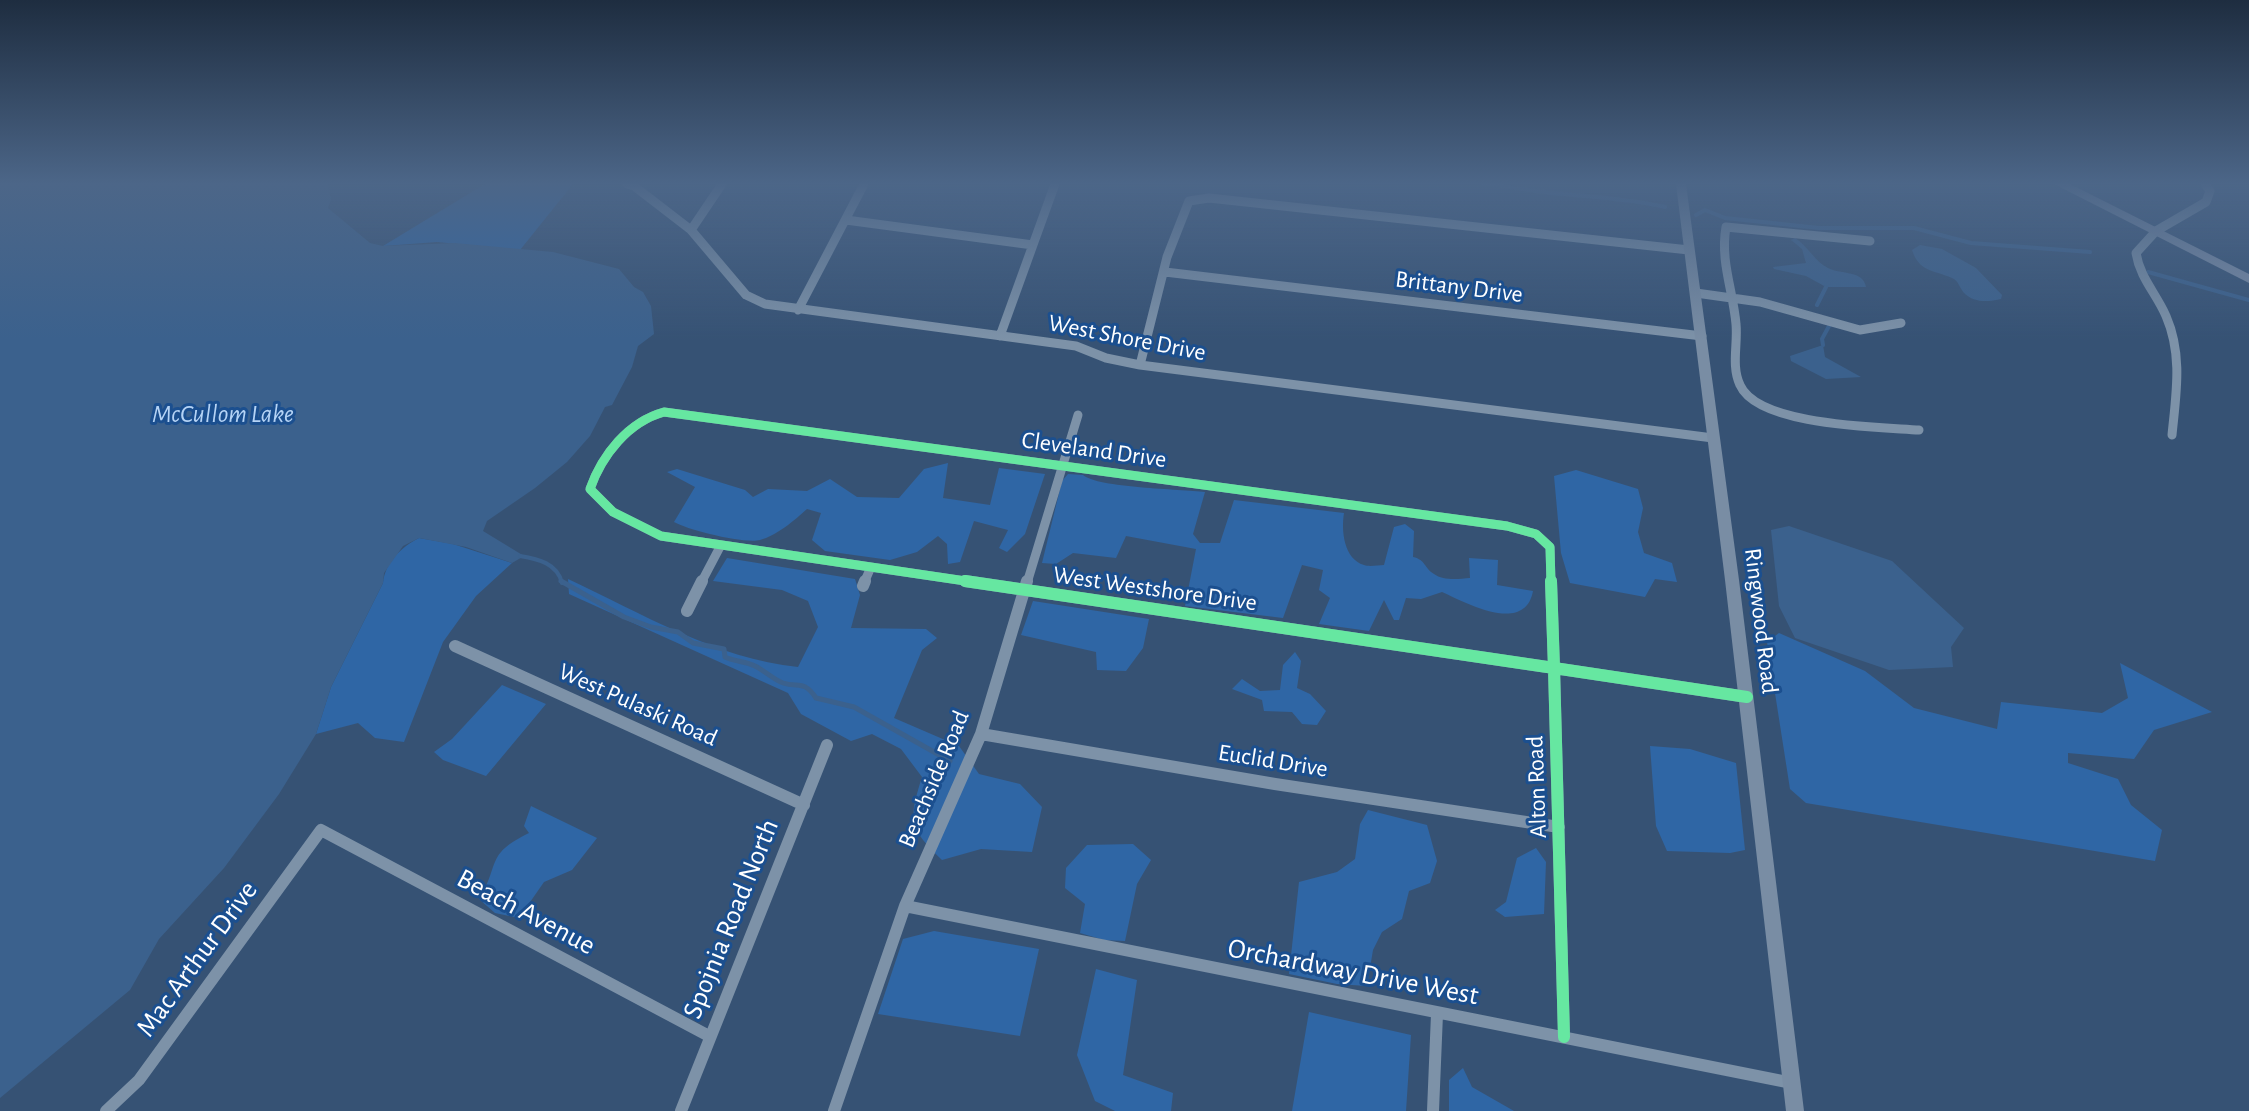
<!DOCTYPE html>
<style>
body{margin:0}
canvas{display:block;background:#365274}
</style>
<canvas width="2249" height="1111"></canvas>
<script>
const ctx = document.querySelector('canvas').getContext('2d');
ctx.lineJoin = 'round';
function fill(path, color) { ctx.fillStyle = color; ctx.fill(path, 'evenodd'); }
function stroke(path, color, width, dash) { ctx.strokeStyle = color; ctx.lineWidth = width; ctx.lineCap = dash ? 'butt' : 'round'; ctx.setLineDash(dash || []); ctx.stroke(path); }
function write(font, color, halo, rows, align = 'center') {
  ctx.font = font + ' "Alegreya Sans",sans-serif'; ctx.lineWidth = 6; ctx.setLineDash([]); ctx.textBaseline = 'middle'; ctx.strokeStyle = halo; ctx.fillStyle = color; for (const [text, x, y, turn = 0] of rows) {
    ctx.save(); ctx.translate(x, y); ctx.rotate((+turn || 0) * Math.PI / 180); ctx.textAlign = isNaN(turn) ? turn : align; if (halo) ctx.strokeText(text, 0, 0); ctx.fillText(text, 0, 0); ctx.restore();
  }
}
const green = new Path2D(`
 M485 184H573L520 250 437 242 383 246Z
 M948 463 943 498 990 505 999 468 1045 474 1025 534 1007 552 999 548 1008 530 974 521 960 562 948 564 947 544 938 536 917 552 890 560 825 551 812 540 821 513 807 509C795 520 776 536 760 540 744 544 688 530 674 522L695 487 667 472 677 469 745 490 753 497 768 489 807 491 830 479 857 497 899 498 924 469Z
 M1576 470 1638 489 1643 508 1638 532 1644 553 1672 563 1677 582 1655 579 1645 597 1570 583 1561 553 1554 476Z
 M1068 474 1083 475C1098 488 1180 489 1205 492L1193 534 1200 543H1220L1234 500 1344 513C1341 531 1344 559 1364 565 1369 567 1379 565 1384 565L1394 527 1405 524 1414 531 1413 557C1426 560 1424 568 1434 574 1443 581 1459 579 1470 578L1469 558 1498 560 1497 585 1533 591C1525 635 1466 603 1442 592L1421 599 1406 598 1399 620H1394L1384 600 1369 631 1319 624 1330 598 1319 590 1323 570 1302 565 1283 618 1185 606 1196 549 1126 536 1116 558 1073 553 1056 564 1042 563 1062 481Z
 M419 538 453 544 512 563 476 596 443 642 404 742 375 738 358 723 316 734 331 687 383 583C385 563 401 547 419 538Z
 M727 558 855 579 860 595 851 628 926 629 937 638 922 650 894 718 959 746 979 774 1020 784 1042 807 1032 852 981 849 942 860C909 828 908 821 922 777L901 749 872 734 851 741 801 714 788 693 569 594 568 579C641 613 717 659 798 667L818 627 808 601 782 590 713 581Z
 M1033 601 1149 619 1143 648 1126 671 1097 670 1096 652 1021 635Z
 M1779 633 1865 671 1914 708 1997 729 2001 702 2102 713 2128 698 2120 663 2212 712 2154 730 2134 759 2068 753V763L2118 779 2131 805 2162 830 2155 861 1806 803 1790 789 1767 642Z
 M1295 652 1301 661 1297 688 1310 694 1326 711 1317 725 1302 724 1292 712 1264 711 1262 700 1232 689 1242 679 1260 691 1280 690 1283 665Z
 M502 685 546 704 486 776 443 760 434 752 452 739Z
 M1650 746 1690 749 1736 763 1745 850 1730 853 1667 851 1656 826Z
 M531 806 597 838 572 870 544 882 519 918 495 913 479 899C501 864 484 855 529 833L524 826Z
 M1368 810 1427 825 1437 861 1430 883 1409 891 1402 919 1382 932 1373 950 1367 986 1337 984 1289 974 1299 882 1337 872 1355 859 1360 824Z
 M1133 844 1151 860 1137 884 1125 941 1104 940 1080 933 1085 904 1065 888 1066 868 1087 845Z
 M1536 848 1546 862 1544 914 1505 917 1495 910 1506 902 1517 858Z
 M934 931 1039 949 1020 1036 878 1014 903 939Z
 M1096 969 1137 980 1123 1075 1173 1093 1171 1111H1115L1095 1101 1077 1055Z
 M1309 1012 1411 1035 1406 1111H1292Z
 M1463 1068 1472 1087 1514 1111H1449V1080Z`);
const water = new Path2D(`
 M0 184H328L331 200 328 208 370 243 383 246 455 243 553 252 619 269 634 287 643 292 651 306 654 334 638 346 632 367 612 405 605 407 590 436 567 462 535 488 487 521 483 531 524 556 512 563 466 547 419 538 403 546 384 573 383 583 331 687 316 734 279 794 224 868 159 939 130 990 0 1098Z
 M1795 238C1808 246 1815 262 1828 268 1842 275 1863 270 1866 287H1826L1806 276 1774 269 1773 267 1806 263 1802 249 1791 240Z
 M1920 245 1942 249 1976 268 2002 295 2001 299C1988 302 1974 303 1964 293 1959 287 1959 281 1952 278 1934 270 1919 272 1912 250Z
 M1823 345 1825 357 1861 377 1826 379 1791 361 1790 356Z
 M1789 526 1892 561 1964 628 1951 647 1953 667 1889 670 1795 638 1779 606 1771 530Z`);
const streamFar1 = new Path2D(`
 M1483 184H1492
 M1494 184C1550 197 1609 194 1665 207
 M1696 215 1705 210 1725 218 1819 228H1914L1971 243 2090 252
 M2148 272 2249 300
 M1817 305 1826 287
 M1823 345 1822 339 1829 326
 M520 556C538 559 557 563 562 583`);
const stream = new Path2D(`
 M561 581 624 617 651 627 678 632 693 643 724 649 725 657C736 662 745 661 755 666 765 671 774 680 783 683 799 688 804 680 816 698L854 707 950 761`);
const streetFar1 = new Path2D(`
 M627 184 634 186 691 230 746 295 765 304 1076 346 1106 358 1140 365 1713 438
 M846 220 1033 245
 M691 230 722 184
 M1870 241 1726 227C1720 261 1733 290 1736 324 1738 344 1731 366 1740 385 1758 426 1879 427 1919 430
 M1165 272 1702 336
 M1696 293 1760 302 1860 330 1901 323
 M798 310 864 184
 M1000 336 1055 184
 M1140 365 1167 257 1189 201 1209 198 1689 250
 M2172 435C2176 394 2183 355 2166 316 2156 293 2140 278 2136 253L2156 231 2206 202 2210 191 2205 184
 M701 583 721 545
 M864 583 871 567
 M979 583 661 536 613 512 590 489C602 455 628 422 664 412L1507 526 1536 534 1550 547 1551 583
 M1027 583 1078 415`);
const street = new Path2D(`
 M965 581 1554 668
 M1551 581 1554 668
 M863 586 865 581
 M687 611 702 581
 M455 646 804 805
 M1554 668 1747 697
 M1554 668 1564 1037
 M981 734 1275 784 1559 827
 M905 906 1792 1083
 M106 1111 139 1080 321 830 709 1036
 M681 1111 827 745
 M834 1111 905 906 981 734 1027 581
 M1433 1111 1437 1014`);
const secondary = new Path2D(`
 M1676 184H1686L1739 580 1804 1111H1786L1725 580Z`);
const primary = new Path2D(`
 M2054 184H2070L2249 274V283Z`);
const cyclewayFar1 = new Path2D(`
 M979 583 661 536 613 512 590 489C602 455 628 422 664 412L1507 526 1536 534 1550 547 1551 583`);
const cycleway = new Path2D(`
 M965 581 1554 668
 M1551 581 1554 668
 M1554 668 1747 697
 M1554 668 1564 1037`);
const streetNames = [
 ["Brittany Drive",1459,287,7],
 ["West Shore Drive",1127,338,11],
 ["Cleveland Drive",1094,450,8],
 ["West Westshore Drive",1155,589,8],
 ["Ringwood Road",1761,621,83],
 ["West Pulaski Road",638,705,24],
 ["Euclid Drive",1273,761,9],
 ["Beachside Road",934,779,-67],
 ["Alton Road",1537,787,-92]
];
const waterNames = [
 ["McCullom Lake",223,414]
];
const nearStreetnames = [
 ["Beach Avenue",526,912,28],
 ["Spojnia Road North",731,919,-68],
 ["Mac Arthur Drive",197,959,-54],
 ["Orchardway Drive West",1353,972,11]
];
fill(green, '#2f66a5');
fill(water, '#3b618d');
stroke(streamFar1, '#3b618d', 4);
stroke(stream, '#3b618d', 5);
stroke(streetFar1, '#7d92a8', 9);
stroke(street, '#7d92a8', 12);
fill(secondary, '#798da4');
fill(primary, '#7d8ea7');
stroke(cyclewayFar1, '#66e7a1', 9);
stroke(cycleway, '#66e7a1', 12);
const sky = ctx.createLinearGradient(0, 0, 0, 340);
sky.addColorStop(0, '#1e2d40');
sky.addColorStop(0.54, '#4c6688');
sky.addColorStop(1, '#4c668800');
ctx.fillStyle = sky;
ctx.fillRect(0, 0, 2249, 340);
write('24px', '#fff', '#1b4f8f', streetNames);
write('italic 26px', '#b5d3f5', '#1b4f8f', waterNames);
write('28px', '#fff', '#1b4f8f', nearStreetnames);
</script>
